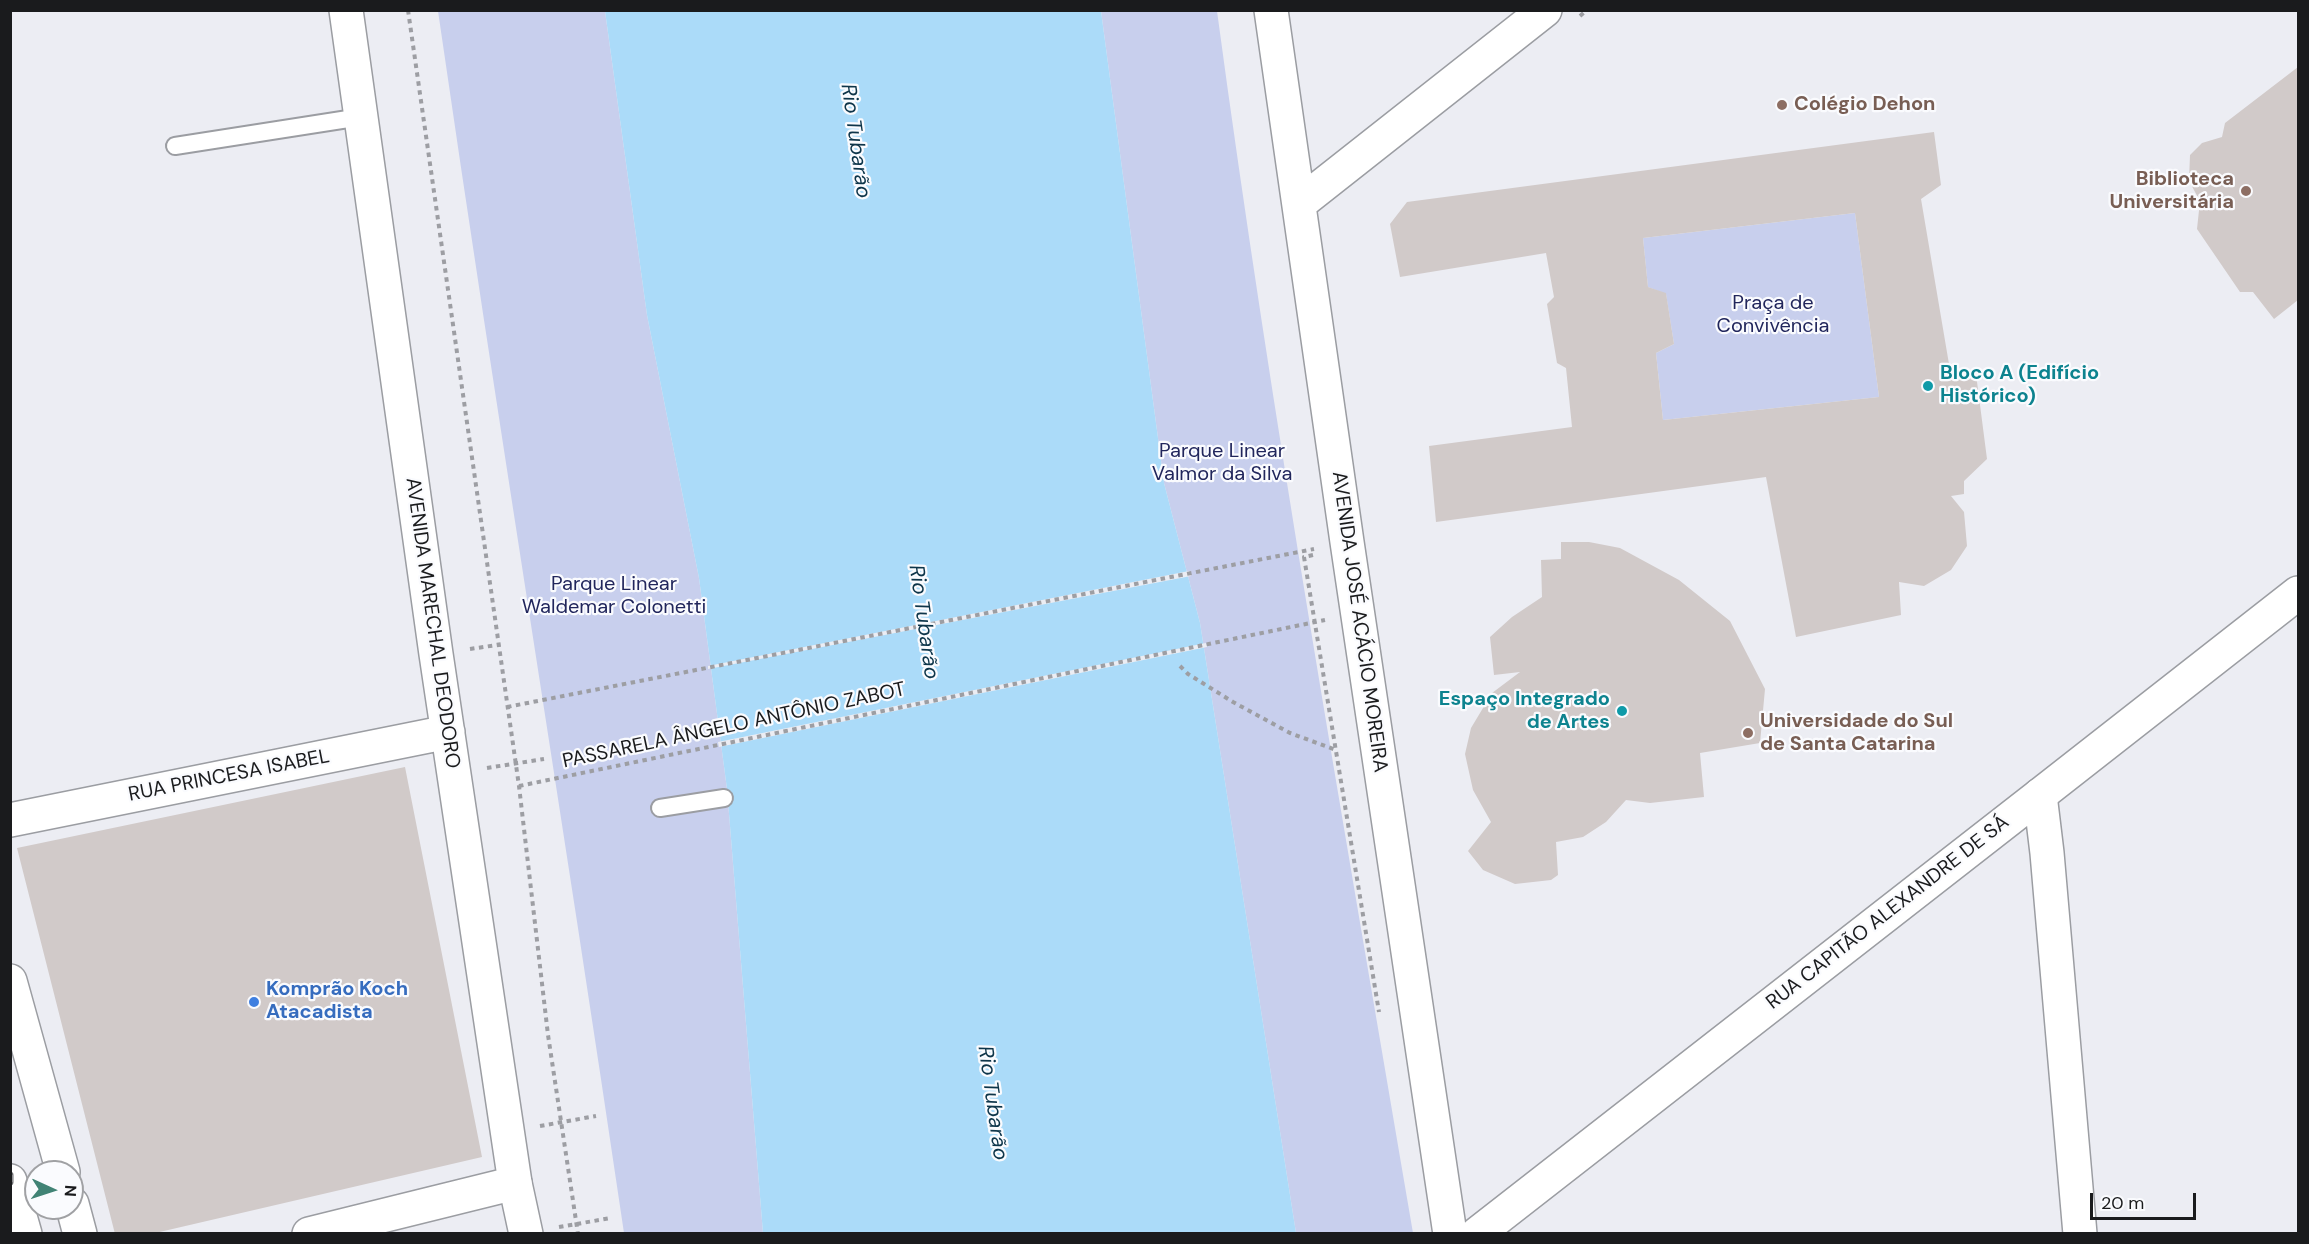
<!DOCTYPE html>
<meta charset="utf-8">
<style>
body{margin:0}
#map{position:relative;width:2309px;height:1244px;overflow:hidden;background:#ecedf3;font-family:"DM Sans",sans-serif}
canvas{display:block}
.frame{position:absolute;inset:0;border:12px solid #1a1b1d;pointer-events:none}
.north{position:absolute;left:24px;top:1160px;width:60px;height:60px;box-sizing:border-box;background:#fafbfe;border:2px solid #a0a1a4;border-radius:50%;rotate:93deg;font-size:16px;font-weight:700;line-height:24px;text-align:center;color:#1a1b1d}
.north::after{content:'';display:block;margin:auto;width:21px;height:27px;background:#418375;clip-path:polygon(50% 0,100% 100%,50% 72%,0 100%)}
.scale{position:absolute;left:2090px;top:1193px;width:106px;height:27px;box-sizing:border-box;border:3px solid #1a1b1d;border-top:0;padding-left:8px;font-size:18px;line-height:21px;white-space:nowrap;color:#1a1b1d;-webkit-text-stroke:4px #fafbfe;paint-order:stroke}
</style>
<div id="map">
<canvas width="2309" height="1244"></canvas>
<div class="frame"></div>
<div class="north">N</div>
<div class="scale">20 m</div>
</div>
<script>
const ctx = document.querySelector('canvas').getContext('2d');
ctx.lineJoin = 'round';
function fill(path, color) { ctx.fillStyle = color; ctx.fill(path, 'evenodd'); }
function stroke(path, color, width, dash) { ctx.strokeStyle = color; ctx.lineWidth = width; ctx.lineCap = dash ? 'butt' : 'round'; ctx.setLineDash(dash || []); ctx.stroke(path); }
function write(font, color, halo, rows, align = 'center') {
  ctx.font = font + ' "DM Sans",sans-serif'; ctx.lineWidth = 4.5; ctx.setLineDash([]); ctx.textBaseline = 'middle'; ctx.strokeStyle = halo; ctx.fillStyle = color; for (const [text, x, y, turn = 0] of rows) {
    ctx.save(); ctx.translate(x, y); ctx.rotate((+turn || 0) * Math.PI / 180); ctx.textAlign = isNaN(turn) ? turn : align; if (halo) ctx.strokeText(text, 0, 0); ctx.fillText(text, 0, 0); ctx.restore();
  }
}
const green = new Path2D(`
 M438 11H605L647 315 699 578 727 789 763 1233H624C564 825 497 419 438 11Z
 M1101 11H1217C1272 420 1344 826 1413 1233H1296L1200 623 1164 483Z
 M1855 213 1879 397 1663 420 1656 353 1674 344 1666 294 1648 287 1643 238Z`);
const water = new Path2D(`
 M605 11H1101L1164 483 1200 623 1296 1233H763L727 789 699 578 647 315Z`);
const pier = new Path2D(`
 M1189 571 1191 576 708 669V666Z
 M1206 643 1207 647 719 747 718 742Z`);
const building = new Path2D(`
 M2298 67V300L2274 319 2253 292H2240L2197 229 2200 201 2189 181 2190 155 2202 143 2222 137 2225 123Z
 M1934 132 1941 185 1921 199 1950 370 1976 374 1987 459 1964 481V494L1951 496 1964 512 1967 546 1951 570 1924 586 1899 582 1901 615 1796 637 1766 477 1436 522 1429 446 1572 427 1566 368 1557 363 1547 304 1554 297 1546 253 1400 277 1390 224 1407 202ZM1855 213 1879 397 1663 420 1656 353 1674 344 1666 293 1648 287 1643 238Z
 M1561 542H1589L1620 548 1679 580 1730 621 1765 689 1760 743 1700 753 1704 797 1650 803 1626 800 1606 822 1583 837 1556 842 1558 875 1551 880 1515 884 1483 870 1468 851 1491 822 1473 790 1465 754 1471 728 1492 693 1520 672 1494 675 1490 637 1512 617 1542 597 1541 560 1561 559Z
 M405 767 482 1157 151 1234H115L17 848Z`);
const path = new Path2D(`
 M408 10 519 786 548 1035 578 1234
 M1580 16 1587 10
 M1313 555 1304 557 1379 1012
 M470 649 497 645
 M1180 666 1188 674 1233 702 1290 733 1336 750
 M507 707 1314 549
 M487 768 544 759
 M519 786 1325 620
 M540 1126 596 1116
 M559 1227 611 1218`);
const lane = new Path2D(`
 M175 146 361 117
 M660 808 724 798`);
const street = new Path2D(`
 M2040 795 2298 593`);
const secondary = new Path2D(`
 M1271 10 1347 542 1450 1234
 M1299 204 1545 10
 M2040 795 2047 853 2080 1234
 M515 1183 526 1234
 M1477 1234 2040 795`);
const primary = new Path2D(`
 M10 820 448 732
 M10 981 63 1172
 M10 1181 25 1234
 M72 1204 80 1234
 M309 1234 515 1183 436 654 346 10`);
const rail = new Path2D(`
 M10 1175V1182`);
const markers = [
 [1782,105,6,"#8d6e63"],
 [2246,191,6,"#8d6e63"],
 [1928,386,6,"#0f9aa8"],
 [1622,711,6,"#0f9aa8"],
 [1748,733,6,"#8d6e63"],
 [254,1002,6,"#3f7fe0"]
];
const educationNames = [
 ["Colégio Dehon",1794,105],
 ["Biblioteca",2234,180,"right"],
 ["Universitária",2234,203,"right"],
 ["Universidade do Sul",1760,722],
 ["de Santa Catarina",1760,745]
];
const parkNames = [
 ["Praça de",1773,304],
 ["Convivência",1773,327],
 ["Parque Linear",1222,452],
 ["Valmor da Silva",1222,475],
 ["Parque Linear",614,585],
 ["Waldemar Colonetti",614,608]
];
const cultureNames = [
 ["Bloco A (Edifício",1940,374],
 ["Histórico)",1940,397],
 ["Espaço Integrado",1610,700,"right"],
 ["de Artes",1610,723,"right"]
];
const streetNames = [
 ["AVENIDA JOSÉ ACÁCIO MOREIRA",1359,622,82],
 ["AVENIDA MARECHAL DEODORO",432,623,82],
 ["PASSARELA ÂNGELO ANTÔNIO ZABOT",734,726,-12],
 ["RUA PRINCESA ISABEL",229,776,-11],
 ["RUA CAPITÃO ALEXANDRE DE SÁ",1888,913,-38]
];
const shopNames = [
 ["Komprão Koch",266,990],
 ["Atacadista",266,1013]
];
const waterNames = [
 ["Rio Tubarão",855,141,82],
 ["Rio Tubarão",923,622,82],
 ["Rio Tubarão",992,1103,82]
];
fill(green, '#c8cfed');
fill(water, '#abdbf9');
fill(pier, '#ecedf3');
fill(building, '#d1cac9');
stroke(lane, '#9b9da2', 20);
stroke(street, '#9b9da2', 36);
stroke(secondary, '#9b9da2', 36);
stroke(primary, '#9b9da2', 36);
stroke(path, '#9d9ea3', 4, [4.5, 4.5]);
stroke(lane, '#fff', 16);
stroke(street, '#fff', 33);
stroke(secondary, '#fff', 33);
stroke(primary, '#fff', 33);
stroke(rail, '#6d6e71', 7);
stroke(rail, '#fafbfe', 4.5, [14]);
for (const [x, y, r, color] of markers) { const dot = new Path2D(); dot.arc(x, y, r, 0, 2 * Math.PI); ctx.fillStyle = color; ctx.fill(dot); stroke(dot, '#fafbfe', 2); }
write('bold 20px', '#785e54', '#fafbfe', educationNames, 'left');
write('20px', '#21265c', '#fafbfe', parkNames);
write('bold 20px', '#0d838f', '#fafbfe', cultureNames, 'left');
write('20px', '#1a1b1d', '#fafbfe', streetNames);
write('bold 20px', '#366cbe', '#fafbfe', shopNames, 'left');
write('italic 21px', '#0d354a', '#fafbfe', waterNames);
</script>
